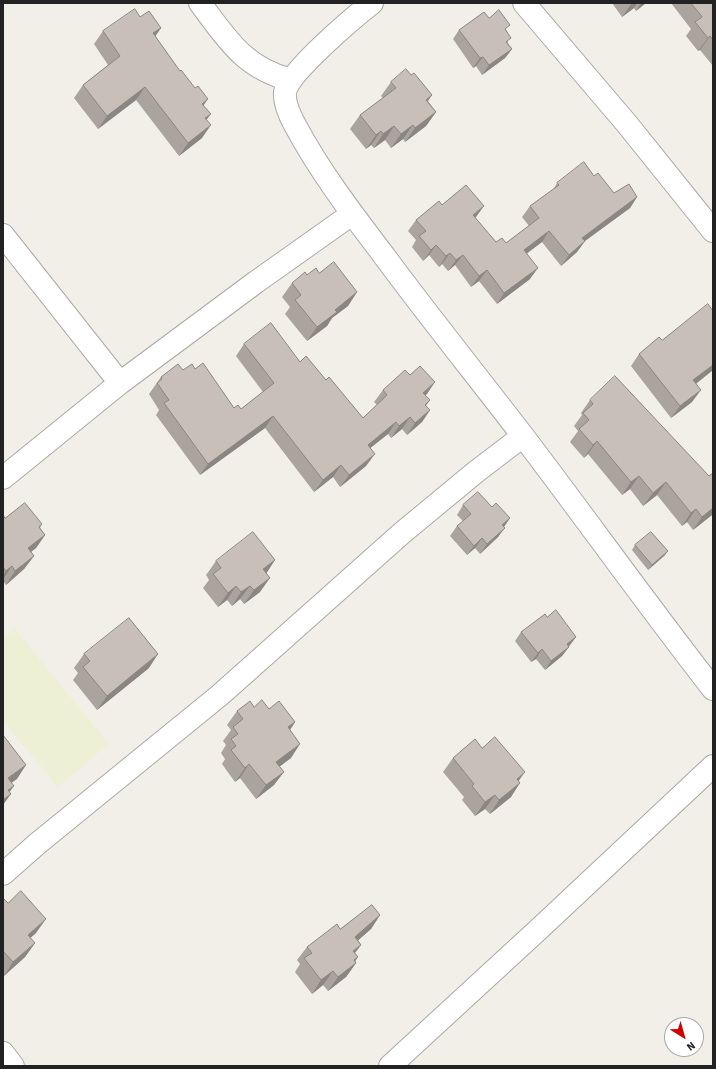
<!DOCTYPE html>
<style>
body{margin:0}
#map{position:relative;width:716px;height:1069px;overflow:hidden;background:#f2efe9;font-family:"Source Sans 3",sans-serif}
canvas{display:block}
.frame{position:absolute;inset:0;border:4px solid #222;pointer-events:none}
.north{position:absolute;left:664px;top:1017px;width:40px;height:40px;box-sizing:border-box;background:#fff;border:1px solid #a7a7a7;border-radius:50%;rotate:143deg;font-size:11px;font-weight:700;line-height:16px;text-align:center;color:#222}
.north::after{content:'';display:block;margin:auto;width:14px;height:18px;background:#d40000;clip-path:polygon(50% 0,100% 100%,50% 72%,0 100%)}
</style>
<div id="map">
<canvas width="716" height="1069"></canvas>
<div class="frame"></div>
<div class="north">N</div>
</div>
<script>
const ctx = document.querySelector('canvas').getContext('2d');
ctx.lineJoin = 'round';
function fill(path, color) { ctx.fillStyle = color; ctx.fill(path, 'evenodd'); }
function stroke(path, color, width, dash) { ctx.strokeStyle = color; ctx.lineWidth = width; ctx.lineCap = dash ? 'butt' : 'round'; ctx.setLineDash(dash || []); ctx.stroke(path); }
const farmland = new Path2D(`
 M15 629 109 744 58 787 3 721V638Z`);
const minor = new Path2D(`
 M200 3C227 39 244 68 291 80
 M372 3C354 17 289 72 285 92 284 102 290 116 295 125 320 172 353 215 385 257 430 318 477 376 523 436 587 520 648 606 713 689
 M524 3 627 124 713 231
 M3 235 120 383
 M3 478 120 383 256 282 352 214
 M3 874 37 844 220 695 402 533 477 471 523 436
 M3 1053 13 1066
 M390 1066 539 929 713 766`);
const wall = new Path2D(`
 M612 3H646L636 11 634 8 622 17Z
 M671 3H713V66L700 50 698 51 686 36 691 29Z
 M140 17 161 28 155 36 204 106 206 120 202 138 179 156 136 100 98 129 74 98 83 85 108 65 94 44 103 31Z
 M489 18 507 31 508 43 512 49 505 58 482 75 476 66 473 68 453 39 459 30Z
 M411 75 432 95 428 101 436 112 426 126 405 142 403 139 391 148 385 140 374 148 371 145 366 149 350 129 360 115 383 98 381 96 391 82Z
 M594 176 614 193 637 197 630 208 585 241 577 252 561 266 542 242 527 253 530 279 497 304 479 281 471 287 455 265 448 271 442 264 439 267 429 255 423 261 412 247 416 240 408 231 416 220 442 205 475 218 496 242 506 243 529 226 522 217 530 206 553 190 557 183Z
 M319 273 357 292 348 306 332 318 327 326 307 341 285 314 290 307 282 297 292 283 307 275Z
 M713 311V370L696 384 692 402 671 418 631 366 639 354Z
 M244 344 300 362 326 380 363 418 377 405 374 402 383 390 410 375 435 382 425 395 430 400 426 406 430 410 422 422 407 435 402 429 391 438 388 434 370 448 366 466 340 487 333 477 314 492 265 428 200 475 156 415 159 410 149 394 161 377 183 370 195 369 234 408 241 409 263 392 236 356Z
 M590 400 709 476 713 473V516L712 515 693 530 687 522 682 526 657 495 643 506 630 489 622 495 588 454 584 458 570 442 578 431 574 426 582 415 581 413Z
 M463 505 492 507 510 518 504 527 498 537 480 554 475 548 467 555 450 536 457 526 463 521 457 515Z
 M3 515 5 518 42 524 40 528 45 535 36 548 31 552 34 556 24 569 6 585 3 581Z
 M635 545 668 551 664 556 648 570 632 550Z
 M216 561 266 573 260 592 244 604 240 599 232 606 227 600 218 607 203 588 209 580 206 575Z
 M547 617 576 637 562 656 545 670 536 659 531 662 515 641 521 632Z
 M84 654 149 668 97 710 73 680 78 673 74 668Z
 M254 707 269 709 295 722 290 730 291 758 280 766 274 785 256 799 240 778 235 782 222 764 225 759 221 753 226 745 223 741 231 730 227 725 237 711Z
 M482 748 519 781 511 797 490 814 485 809 475 816 462 800 464 797 443 772 453 758Z
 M3 898 36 933 30 938 35 943 25 957 4 976 3 975Z
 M380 915 371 929 358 940 361 945 355 953 358 957 355 961 356 963 346 977 328 991 323 985 312 994 295 972 300 964 297 960 307 947 340 929Z`);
const shadedWall = new Path2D(`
 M632 3H637L634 8 622 17Z
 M641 3H646L636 11Z
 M161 28 152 41 153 33Z
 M710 36 700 50 698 51 708 38Z
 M512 49 505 58 482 75 489 65Z
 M483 57 476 66 473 68 480 58Z
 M145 87 136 100 98 129 107 116Z
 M432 95 422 109 426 100Z
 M208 99 199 112 202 104Z
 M436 112 426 126 405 142 415 128Z
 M211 114 201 127 205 118Z
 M211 125 202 138 179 156 188 143Z
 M413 125 403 139 391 148 401 134Z
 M394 126 385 140 374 148 383 134Z
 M381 131 371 145 366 149 376 135Z
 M637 197 630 208 574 249 582 238Z
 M484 206 476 217 466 226 473 215Z
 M549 231 542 242 517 261 524 250Z
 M585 241 577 252 561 266 569 255Z
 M436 245 429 255 423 261 431 250Z
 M450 253 442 264 439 267 446 256Z
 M463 255 455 265 448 271 456 260Z
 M538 268 530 279 497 304 504 293Z
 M487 270 479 281 471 287 479 276Z
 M357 292 348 306 332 318 327 326 307 341 317 327 335 310Z
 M713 365V370L685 392 693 380Z
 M435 382 427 394 415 405 423 393Z
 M701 390 692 402 671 418 680 406Z
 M430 410 422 422 407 435 415 423Z
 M273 416 265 428 200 475 208 464Z
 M410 417 402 429 391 438 399 426Z
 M396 422 388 434 359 457 368 445Z
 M597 441 588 454 584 458 593 445Z
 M375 454 366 466 340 487 349 475Z
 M341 465 333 477 314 492 323 480Z
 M639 476 630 489 622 495 631 482Z
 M666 482 657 495 643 506 653 493Z
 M713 508V513L712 515 693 530 702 517Z
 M696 509 687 522 682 526 691 513Z
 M510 518 503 528 502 525Z
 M505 528 498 537 480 554 487 544Z
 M45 535 36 548 18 562 28 548Z
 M482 538 475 548 467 555 474 546Z
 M668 551 664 556 648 570 652 565Z
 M34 556 24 569 6 585 15 571Z
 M275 560 266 574 263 569Z
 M12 566 3 579V576L6 571Z
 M270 578 260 592 244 604 254 590Z
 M236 586 227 600 218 607 228 593Z
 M250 586 240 599 232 606 241 592Z
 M576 637 569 646 567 644Z
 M569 647 562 656 545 670 551 661Z
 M542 649 536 659 531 662 538 653Z
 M158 654 149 668 97 710 107 696Z
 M295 722 286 736 288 727Z
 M300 744 291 758 267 776 276 762Z
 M249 764 240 778 235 782 245 768Z
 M26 765 17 779 3 789 8 778Z
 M284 772 274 785 256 799 266 785Z
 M525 772 515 786 517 779Z
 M520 783 511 797 490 814 499 800Z
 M14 786 5 798 11 794 3 805V797L8 790Z
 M495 795 485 809 475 816 485 802Z
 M380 915 371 929 346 951 355 937Z
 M46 919 36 933 18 949 28 935Z
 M35 943 25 957 4 976 13 962Z
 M361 945 351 958 353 951Z
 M358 957 352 966 356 963 346 977 328 991 338 977 354 960Z
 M333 971 323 985 312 994 321 980Z`);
const building = new Path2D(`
 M691 3H713V40L710 36 708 38 695 22 702 17Z
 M135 9 140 17 149 11 161 28 153 33 180 71 181 70 195 88 198 86 208 99 202 104 211 114 205 118 211 125 188 143 145 87 107 116 83 85 120 56 103 31Z
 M499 10 510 25 505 29 511 38 506 42 512 49 489 65 483 57 480 58 459 30 484 12 489 18Z
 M406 69 411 75 414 73 432 95 426 100 436 112 415 128 413 125 401 134 394 126 383 134 381 131 376 135 360 115 396 88 391 82Z
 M584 162 594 176 598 173 614 193 629 184 637 197 582 238 585 241 569 255 549 231 524 250 538 268 504 293 487 270 479 276 463 255 456 260 450 253 446 256 436 245 431 250 419 236 426 231 416 220 439 201 442 205 466 185 484 206 473 215 496 242 502 238 506 243 539 218 530 206 559 185 557 183Z
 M334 262 357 292 335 310 337 312 317 327 295 300 301 295 292 283 305 272 307 275 316 268 319 273Z
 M708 304 713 311V365L693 380 701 390 680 406 639 354 659 337 662 340Z
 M271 323 300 362 306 356 326 380 329 377 363 418 387 395 383 390 405 370 410 375 420 366 435 382 423 393 430 400 425 405 430 410 415 423 410 417 399 426 396 422 368 445 375 454 349 475 341 465 323 480 273 416 208 464 164 403 169 400 157 383 162 379 161 377 178 364 183 370 192 364 195 369 203 363 234 408 238 405 241 409 274 383 244 344Z
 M615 376 709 476 713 473V508L702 517 696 509 691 513 666 482 653 493 639 476 631 482 597 441 593 445 579 429 589 420 583 413 593 404 590 400Z
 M478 492 492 507 496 503 510 518 502 525 505 528 487 544 482 538 474 546 457 526 471 514 463 505Z
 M25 503 42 524 39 527 45 535 28 548 34 556 15 571 12 566 6 571 3 567V515L5 518Z
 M253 532 275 560 263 569 270 578 254 590 250 586 241 592 236 586 228 593 213 574 221 568 216 561Z
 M651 532 668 551 652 565 635 545Z
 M556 610 576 637 567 644 569 647 551 661 542 649 538 653 521 632 545 614 547 617Z
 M129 618 158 654 107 696 83 667 90 661 84 654Z
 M262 700 269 709 279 701 295 722 288 727 300 744 276 762 284 772 266 785 249 764 245 768 231 750 236 746 231 739 238 734 233 727 243 719 237 711 250 701 254 707Z
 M3 735 26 765 8 778 14 786 8 790 11 794 3 800Z
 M495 737 525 772 517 779 520 783 499 800 495 795 485 802 472 786 474 784 453 758 475 739 482 748Z
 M21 891 46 919 28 935 35 943 13 962 3 951V898L8 903Z
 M372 905 380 915 355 937 361 945 353 951 358 957 354 960 356 963 338 977 333 971 321 980 304 958 312 953 307 947 337 924 340 929Z`);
fill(farmland, '#eef0d5');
stroke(minor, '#a9a9a9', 24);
stroke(minor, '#fff', 22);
fill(wall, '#aba49e');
fill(shadedWall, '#8b8681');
fill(building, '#c7bfb8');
stroke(building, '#8b8681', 1);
</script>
